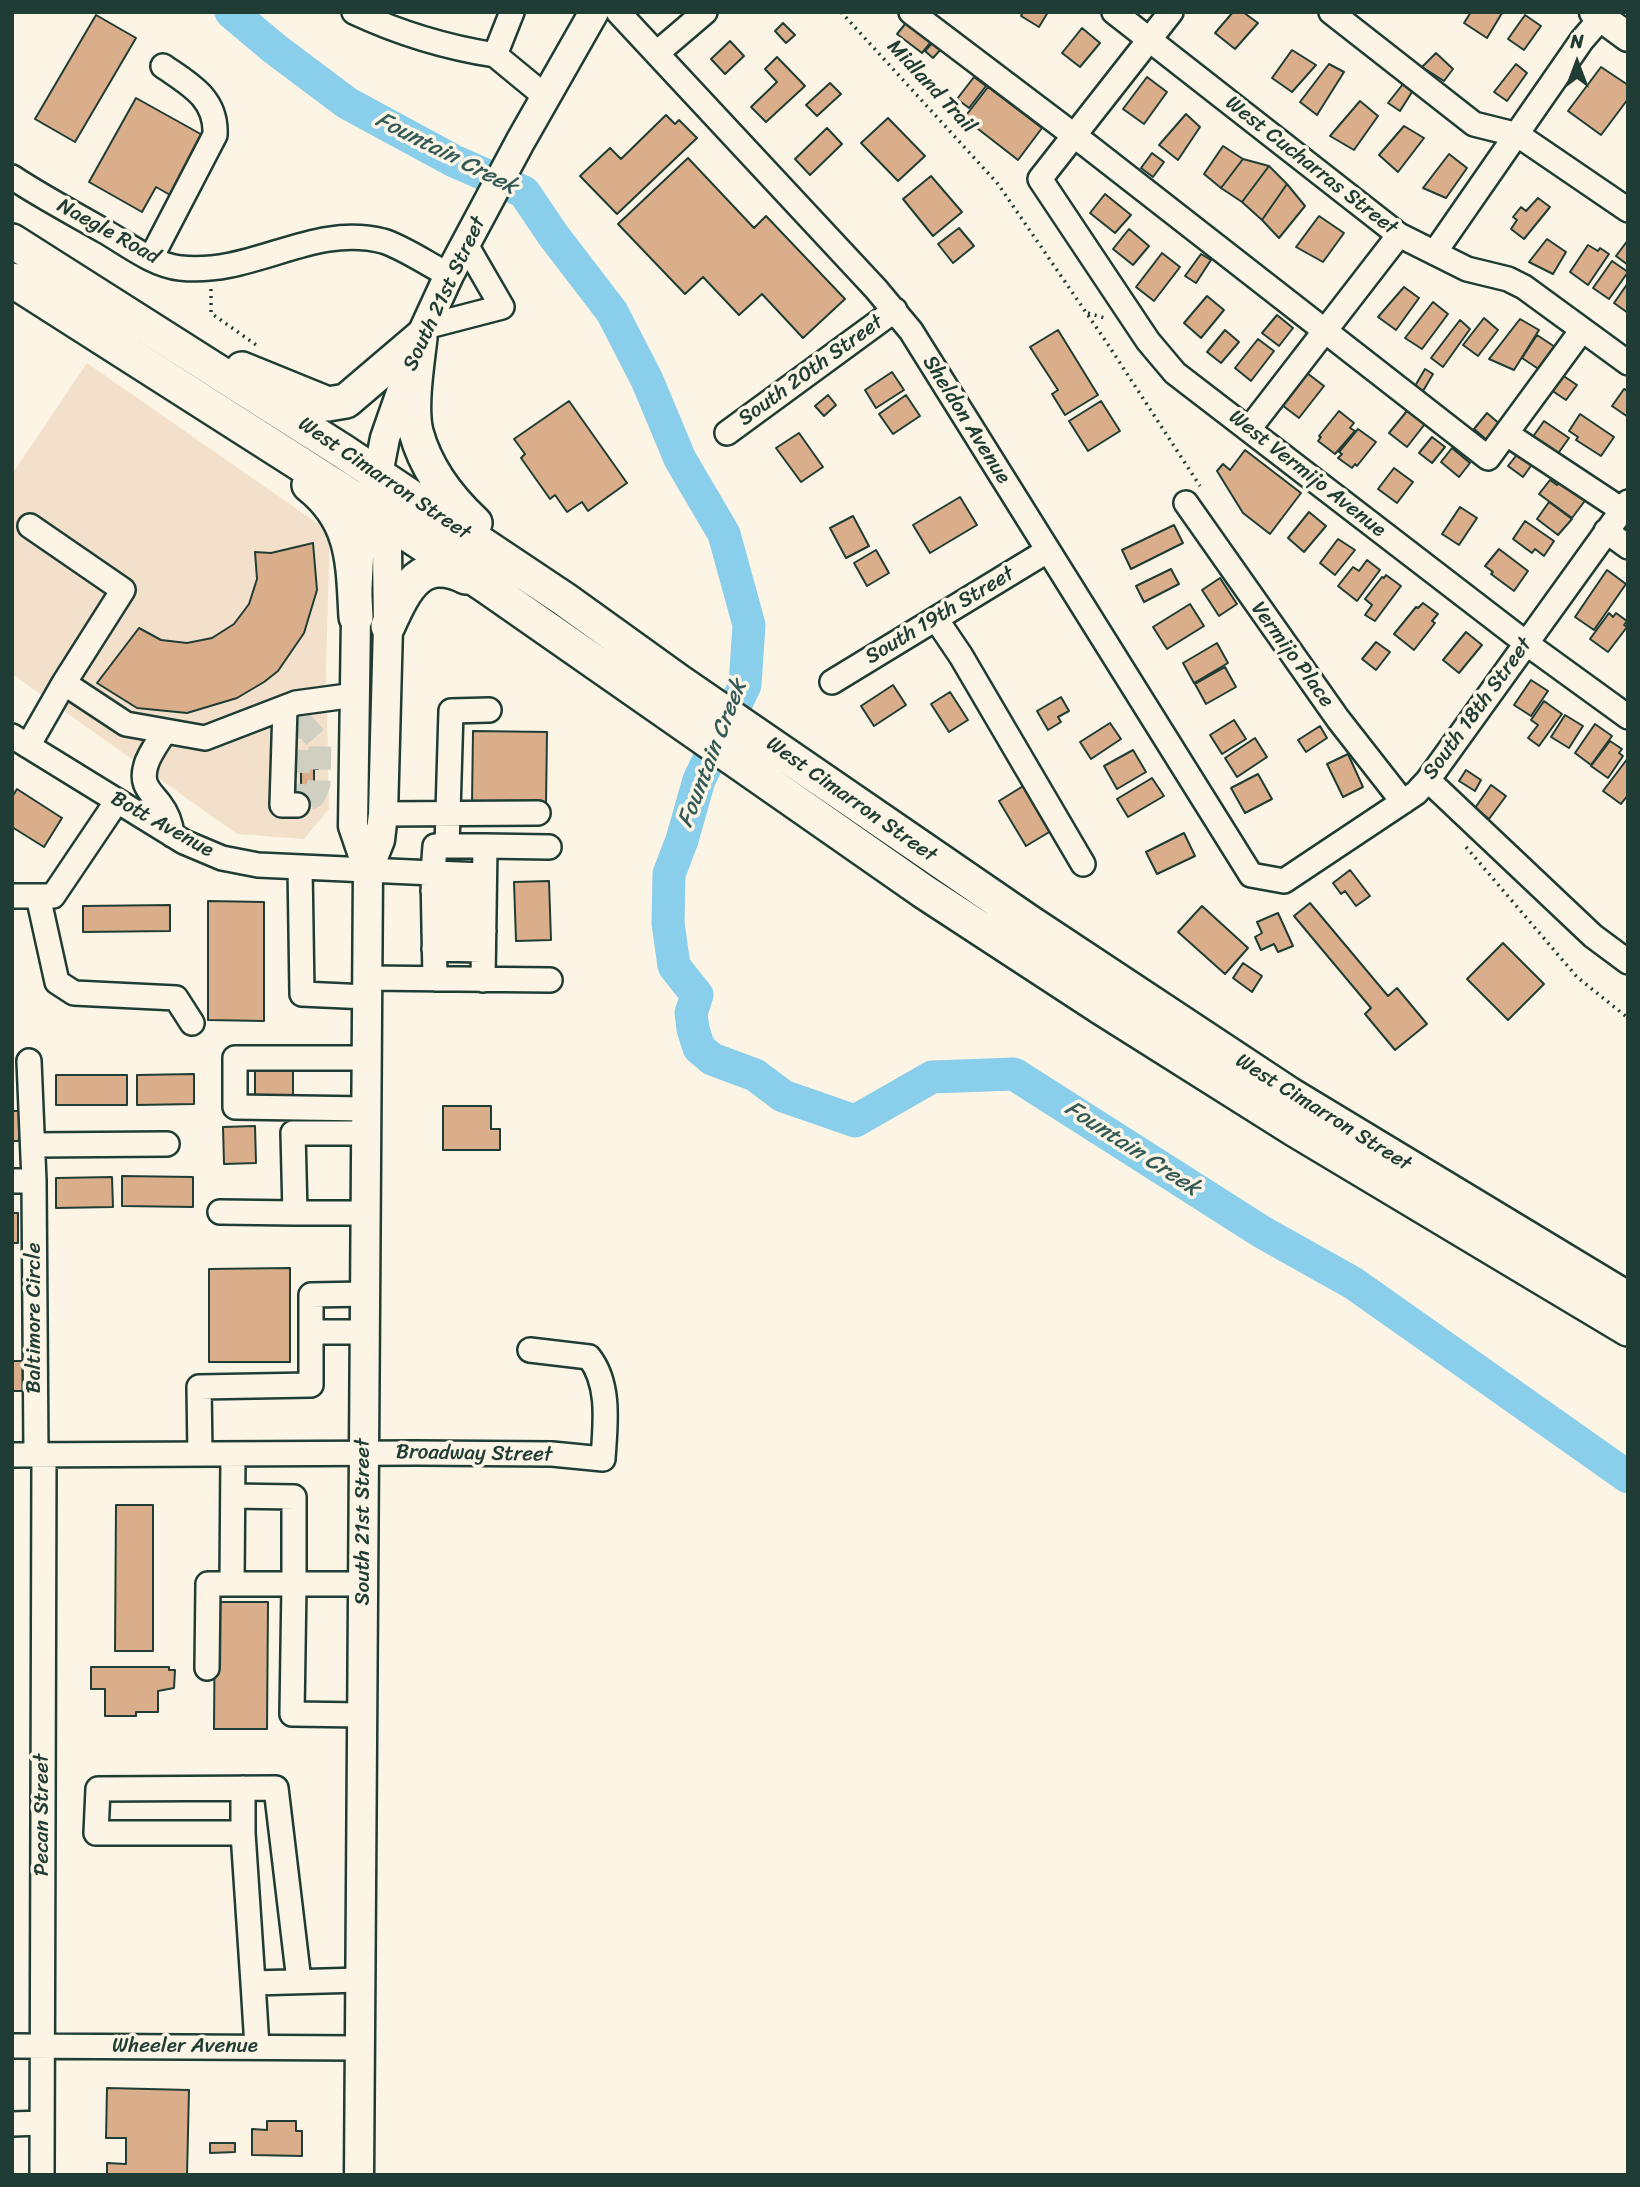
<!DOCTYPE html>
<style>
body{margin:0}
#map{position:relative;width:1640px;height:2187px;overflow:hidden;background:#fcf5e5;font-family:Sriracha,sans-serif}
canvas{display:block}
.frame{position:absolute;inset:0;border:14px solid #1f3d34;pointer-events:none}
.north{position:absolute;left:1542px;top:28px;width:70px;height:70px;-webkit-text-stroke:5px #fcf5e5;paint-order:stroke;rotate:0deg;font-size:19px;font-weight:700;line-height:28px;text-align:center;color:#1f3d34}
.north::after{content:'';display:block;margin:auto;width:24px;height:32px;background:#1f3d34;clip-path:polygon(50% 0,100% 100%,50% 72%,0 100%)}
</style>
<div id="map">
<canvas width="1640" height="2187"></canvas>
<div class="frame"></div>
<div class="north">N</div>
</div>
<script>
const ctx = document.querySelector('canvas').getContext('2d');
ctx.lineJoin = 'round';
function fill(path, color) { ctx.fillStyle = color; ctx.fill(path, 'evenodd'); }
function stroke(path, color, width, dash) { ctx.strokeStyle = color; ctx.lineWidth = width; ctx.lineCap = dash ? 'butt' : 'round'; ctx.setLineDash(dash || []); ctx.stroke(path); }
function write(font, color, halo, rows, align = 'center') {
  ctx.font = font + ' Sriracha,sans-serif'; ctx.lineWidth = 7; ctx.setLineDash([]); ctx.textBaseline = 'middle'; ctx.strokeStyle = halo; ctx.fillStyle = color; for (const [text, x, y, turn = 0] of rows) {
    ctx.save(); ctx.translate(x, y); ctx.rotate((+turn || 0) * Math.PI / 180); ctx.textAlign = isNaN(turn) ? turn : align; if (halo) ctx.strokeText(text, 0, 0); ctx.fillText(text, 0, 0); ctx.restore();
  }
}
const built = new Path2D(`
 M87 363 330 532 326 665 329 809 304 839 237 834 12 674V474Z`);
const river = new Path2D(`
 M231 12 275 49 347 103 454 161 524 192 553 235 612 312 647 380 680 459 724 534 749 625 745 685 699 780 682 840 669 874 668 923 674 966 697 995 691 1013 693 1029 699 1048 712 1059 755 1075 783 1096 855 1121 932 1077 1014 1074 1262 1232 1353 1283 1628 1477`);
const building = new Path2D(`
 M1023 12H1048L1039 27 1021 16Z
 M1233 12H1243L1258 23 1235 49 1215 33Z
 M1471 12H1502V13L1487 38 1464 23Z
 M96 15 136 38 75 142 35 119Z
 M1525 15 1541 26 1524 50 1508 39Z
 M910 18 935 37 922 53 897 34Z
 M783 23 795 35 786 43 775 31Z
 M1082 28 1100 43 1080 67 1062 53Z
 M730 41 744 56 725 74 711 59Z
 M934 41 942 48 933 58 925 51Z
 M1292 50 1316 65 1292 92 1272 78Z
 M1436 53 1453 69 1444 81 1422 67Z
 M777 57 805 86 766 122 751 107 777 82 765 69Z
 M1329 64 1344 72 1317 115 1300 102Z
 M1516 64 1527 73 1507 101 1494 92Z
 M1601 67 1628 85V99L1601 135 1568 111Z
 M974 77 986 86 969 108 957 99Z
 M1147 77 1167 92 1144 124 1123 109Z
 M830 83 841 94 817 116 806 105Z
 M1403 84 1412 92 1400 111 1388 103Z
 M988 87 1042 128 1018 160 964 118Z
 M136 98 206 137 172 196 156 187 142 212 89 182Z
 M1360 101 1378 116 1354 150 1330 136Z
 M1186 114 1200 127 1178 160 1159 145Z
 M666 115 675 124 679 120 697 138 617 214 580 176 610 148 621 159Z
 M888 118 925 156 898 181 861 143Z
 M1404 126 1424 138 1398 172 1379 155Z
 M827 128 842 144 810 175 795 159Z
 M1223 146 1243 159 1221 188 1204 174Z
 M1152 153 1164 162 1153 177 1141 168Z
 M1449 154 1467 168 1446 198 1423 188Z
 M688 158 754 228 766 216 845 299 803 338 762 294 739 315 703 277 685 294 618 224Z
 M1243 159 1269 166 1242 202 1221 188Z
 M1269 166 1287 184 1262 220 1242 202Z
 M931 176 962 212 933 236 903 199Z
 M1287 184 1305 206 1279 238 1262 220Z
 M1105 194 1131 215 1115 233 1090 213Z
 M1538 198 1550 207 1524 239 1511 229 1517 220 1513 217 1521 207 1526 211Z
 M1319 216 1344 233 1323 262 1296 247Z
 M959 228 974 246 953 263 938 244Z
 M1129 229 1149 246 1133 265 1113 249Z
 M1547 239 1566 252 1553 274 1529 262Z
 M1628 240V265L1616 256Z
 M1588 245 1598 251 1600 248 1609 254 1588 285 1570 272Z
 M1162 253 1180 267 1154 301 1136 287Z
 M1201 254 1211 260 1196 283 1185 276Z
 M1612 261 1628 272 1609 299 1593 288Z
 M1628 283V313L1614 303Z
 M1404 287 1419 298 1396 330 1378 317Z
 M1207 296 1224 310 1201 338 1184 323Z
 M1433 302 1448 314 1422 349 1405 338Z
 M1277 315 1293 328 1279 346 1262 333Z
 M1484 318 1498 330 1478 356 1463 345Z
 M1520 319 1539 330 1514 370 1489 359Z
 M1460 320 1470 329 1443 367 1431 358Z
 M1058 330 1098 395 1065 415 1052 394 1058 390 1030 347Z
 M1225 330 1239 342 1221 363 1207 352Z
 M1537 335 1555 347 1540 370 1522 358Z
 M1258 339 1274 351 1251 381 1235 368Z
 M1425 369 1433 374 1423 391 1415 386Z
 M892 372 904 390 876 408 865 390Z
 M1307 373 1324 386 1299 418 1282 405Z
 M1559 373 1577 385 1566 400 1548 388Z
 M1624 389 1628 391V417L1612 406Z
 M828 395 836 405 824 416 815 406Z
 M906 395 920 416 893 434 879 414Z
 M569 401 627 483 588 511 582 502 567 512 555 495 550 499 521 458 525 454 514 439Z
 M1101 401 1120 431 1088 451 1069 421Z
 M1411 406 1428 420 1407 447 1389 433Z
 M1339 411 1354 423 1350 428 1355 431 1335 454 1318 441 1321 437 1319 436Z
 M1487 413 1501 425 1488 441 1474 429Z
 M1580 414 1614 437 1601 456 1576 440 1578 437 1569 431Z
 M1544 421 1569 438 1557 455 1532 438Z
 M1358 429 1376 442 1357 466 1355 464 1352 468 1338 458 1342 454 1339 452Z
 M799 433 823 467 801 482 776 448Z
 M1432 437 1445 447 1432 463 1419 453Z
 M1452 448 1470 463 1459 477 1441 462Z
 M1245 450 1301 493 1270 534 1243 513 1217 471 1223 464 1230 470Z
 M1519 452 1533 463 1523 477 1508 466Z
 M1394 468 1413 482 1397 503 1378 489Z
 M1550 480 1557 485 1562 480 1587 498 1572 518 1539 494Z
 M960 497 977 525 930 553 913 525Z
 M1549 502 1572 519 1558 535 1537 519Z
 M1460 507 1477 518 1459 545 1442 534Z
 M1309 512 1326 526 1304 552 1288 538Z
 M853 516 869 546 846 558 830 528Z
 M1525 521 1554 541 1544 556 1535 549 1532 553 1513 539Z
 M1174 525 1183 543 1131 569 1122 550Z
 M1338 539 1355 550 1335 575 1320 563Z
 M313 543 317 590 304 633 278 671 264 682 237 698 187 713 137 708 97 683 139 628 161 640 187 643 212 638 234 624 249 604 257 579 255 552 271 553Z
 M1499 549 1528 571 1514 591 1491 574 1493 572 1485 566Z
 M876 550 889 573 867 586 854 563Z
 M1367 560 1380 570 1357 601 1338 586 1353 567 1359 571Z
 M1171 569 1179 584 1144 602 1136 586Z
 M1607 570 1626 584 1594 630 1575 617Z
 M1386 575 1401 586 1375 621 1365 615 1372 605 1365 599 1382 577 1384 578Z
 M1220 578 1237 604 1219 616 1202 590Z
 M1423 603 1438 614 1432 621 1435 623 1414 650 1394 634 1416 607 1418 608Z
 M1190 604 1204 626 1167 649 1153 627Z
 M1609 613 1613 617 1616 613 1627 621 1624 625 1627 627 1608 652 1590 639Z
 M1466 632 1482 645 1459 673 1443 660Z
 M1376 642 1390 652 1376 670 1362 659Z
 M1217 643 1228 663 1194 683 1183 663Z
 M1225 667 1236 687 1206 704 1195 684Z
 M1531 680 1548 691 1531 716 1514 705Z
 M893 685 906 705 874 726 861 706Z
 M950 692 968 720 949 732 931 704Z
 M1061 697 1069 711 1058 717 1061 722 1048 730 1037 711Z
 M1544 701 1562 714 1539 746 1528 738 1538 725 1531 720Z
 M1565 715 1583 726 1569 748 1551 737Z
 M1234 720 1246 739 1222 754 1210 735Z
 M1110 723 1121 739 1091 759 1080 742Z
 M1595 724 1612 736 1591 765 1575 753Z
 M1320 726 1327 738 1306 752 1298 740Z
 M473 731 547 732 546 805 472 804Z
 M1255 738 1267 757 1237 777 1225 758Z
 M1610 741 1622 749 1619 753 1623 756 1608 778 1591 766Z
 M1133 750 1146 772 1117 789 1104 766Z
 M1348 754 1363 787 1343 797 1327 764Z
 M1628 758V795L1621 804 1603 791Z
 M297 759H318V769H314V785H301V769H297Z
 M1466 770 1481 780 1475 791 1459 781Z
 M1258 774 1272 799 1245 813 1231 788Z
 M1152 778 1164 796 1128 817 1117 799Z
 M1028 783 1056 828 1026 846 999 801Z
 M1491 785 1506 796 1489 819 1475 808Z
 M17 789 62 818 44 847 12 827V797Z
 M1184 833 1195 856 1157 874 1146 852Z
 M1350 870 1370 896 1356 906 1345 891 1341 894 1333 883Z
 M549 881 551 940 516 941 514 882Z
 M208 901 264 902V1021L208 1020Z
 M1310 903 1388 996 1397 988 1427 1024 1395 1050 1365 1014 1371 1008 1294 916Z
 M170 905V931L83 932V906Z
 M1202 906 1248 948 1225 974 1178 932Z
 M1278 913 1293 946 1278 952 1274 944 1261 950 1255 937 1262 933 1257 922Z
 M1503 943 1544 984 1508 1020 1467 979Z
 M1243 963 1262 976 1252 992 1233 978Z
 M255 1069H293V1095H255Z
 M194 1074V1104L137 1105V1075Z
 M56 1075H127V1105H56Z
 M443 1106H491V1129H500V1150H443Z
 M12 1111H20L19 1141H12Z
 M255 1126 256 1163 224 1164 223 1127Z
 M122 1176 193 1177V1207L122 1206Z
 M112 1177 113 1207 56 1208V1178Z
 M12 1213H18V1243H12Z
 M290 1268V1362H209V1269Z
 M12 1361H23V1391H12Z
 M116 1505H153V1651H115Z
 M215 1602H268L267 1729H214Z
 M91 1667H169V1670H175L174 1688 158 1691V1712H136V1716H105V1689H91Z
 M107 2088 189 2090 187 2175H107V2163L126 2164V2138H106Z
 M267 2121H296V2131H302V2156L252 2155V2129L267 2130Z
 M210 2143H235V2152L210 2153Z`);
const minorTunnel = new Path2D(`
 M300 720 320 743 319 784 314 796 297 805Z`);
const path = new Path2D(`
 M841 12 998 184 1107 343 1200 486
 M211 289V313L259 347
 M1088 313 1108 319
 M1466 847 1577 977 1628 1018`);
const minor = new Path2D(`
 M354 12C401 34 444 47 495 55
 M512 12 495 55 546 97
 M618 12 876 289 911 331 1251 875 1284 881 1416 793 1428 780 1628 502
 M911 12 1088 146 1488 458 1582 330
 M1114 12 1399 235 1467 269 1508 279 1524 287 1628 363
 M1171 12 1040 179 1148 341 1175 373 1526 643 1628 717
 M1331 12 1474 124 1518 135 1628 210
 M657 53 705 12
 M12 177C42 197 73 213 104 231 127 244 153 265 180 268 254 276 311 223 383 241 403 247 429 265 449 275
 M1435 252 1582 40 1601 18
 M151 258 215 135C217 98 189 84 163 66
 M425 327 502 307 465 243
 M1249 429 1399 235
 M727 433 895 310
 M1507 434 1622 510
 M1186 503 1338 719 1403 802
 M1606 531 1628 547
 M936 619 961 656 1083 864
 M832 682 1047 551
 M64 683 126 724 205 738 296 703 355 695
 M285 708 282 805H297
 M165 731C159 741 149 754 146 765 140 785 150 791 160 804 167 813 171 824 172 835
 M12 736 184 842 222 858 258 865 433 873 435 846H485L483 980
 M28 746 64 683 123 590 30 526
 M1428 780 1593 936 1628 962
 M383 814 538 813
 M447 846 451 711 489 710
 M485 846 549 847
 M300 867 302 994 367 997
 M433 891H484
 M12 896H53L117 801
 M38 896 57 982 74 993 176 998 192 1023
 M434 909H484
 M434 932 484 931
 M434 949 483 950
 M368 978 550 980
 M435 979 433 873 484 875
 M29 1061 34 1181
 M367 1109 235 1107V1058H367
 M33 1145 167 1144
 M12 1181H34L36 1455
 M220 1212 295 1213 293 1133H366
 M295 1213H366
 M311 1332V1295L365 1294
 M200 1454 199 1387 311 1385V1332H365
 M233 1454 232 1584H294L292 1714 362 1715
 M12 1455 416 1453 552 1454 603 1459C605 1426 611 1385 589 1357L530 1350
 M233 1496 294 1497V1584H363
 M207 1668 208 1584H232
 M243 1788V1833H96L98 1789 276 1788 299 1981
 M243 1833 253 1983
 M12 2046 359 2048
 M257 2047 253 1983 360 1980
 M12 2124 42 2123
 M42 2175 44 1455`);
const major = new Path2D(`
 M1594 12 1628 37
 M368 870 380 840 383 814 388 626 387 549 383 504
 M359 2175 368 870 353 826 356 617 360 538 365 507 378 474 385 438 420 338 449 275 520 142 594 12`);
const highway = new Path2D(`
 M12 241 344 452 564 599 678 681 1029 922 1289 1094 1628 1299
 M12 280 338 488 486 586 923 891 1102 1008 1294 1129 1628 1329
 M420 338C417 364 410 407 416 432 426 469 448 498 475 523
 M242 369 328 404 346 401 420 338
 M309 485C355 521 353 564 356 617
 M388 626C405 589 420 555 466 577`);
const streetNames = [
 ["Midland Trail",931,87,47],
 ["West Cucharras Street",1311,166,38],
 ["Naegle Road",108,232,29],
 ["South 21st Street",445,294,-65],
 ["South 20th Street",811,371,-36],
 ["Sheldon Avenue",966,420,58],
 ["West Vermijo Avenue",1307,474,38],
 ["West Cimarron Street",384,479,34],
 ["South 19th Street",940,616,-31],
 ["Vermijo Place",1292,655,54],
 ["South 18th Street",1478,709,-54],
 ["West Cimarron Street",851,800,35],
 ["Bott Avenue",162,825,29],
 ["West Cimarron Street",1323,1113,32],
 ["Baltimore Circle",35,1318,-90],
 ["Broadway Street",474,1454,1],
 ["South 21st Street",364,1522,-90],
 ["Pecan Street",43,1815,-90],
 ["Wheeler Avenue",185,2047]
];
const waterNames = [
 ["Fountain Creek",446,154,27],
 ["Fountain Creek",713,754,-69],
 ["Fountain Creek",1132,1149,33]
];
fill(built, '#f2e0ca');
stroke(river, '#89ceea', 33);
fill(building, '#daae8b');
stroke(building, '#1f3d34', 2);
stroke(minorTunnel, '#d0d0c2', 23, [23, 11]);
stroke(minor, '#1f3d34', 28);
stroke(major, '#1f3d34', 33);
stroke(highway, '#1f3d34', 38);
stroke(path, '#1f3d34', 3.5, [2, 5]);
stroke(minor, '#fcf5e5', 23);
stroke(major, '#fcf5e5', 28);
stroke(highway, '#fcf5e5', 33);
write('21px', '#1f3d34', '#fcf5e5', streetNames);
write('italic 23px', '#345a58', '#fcf5e5', waterNames);
</script>
